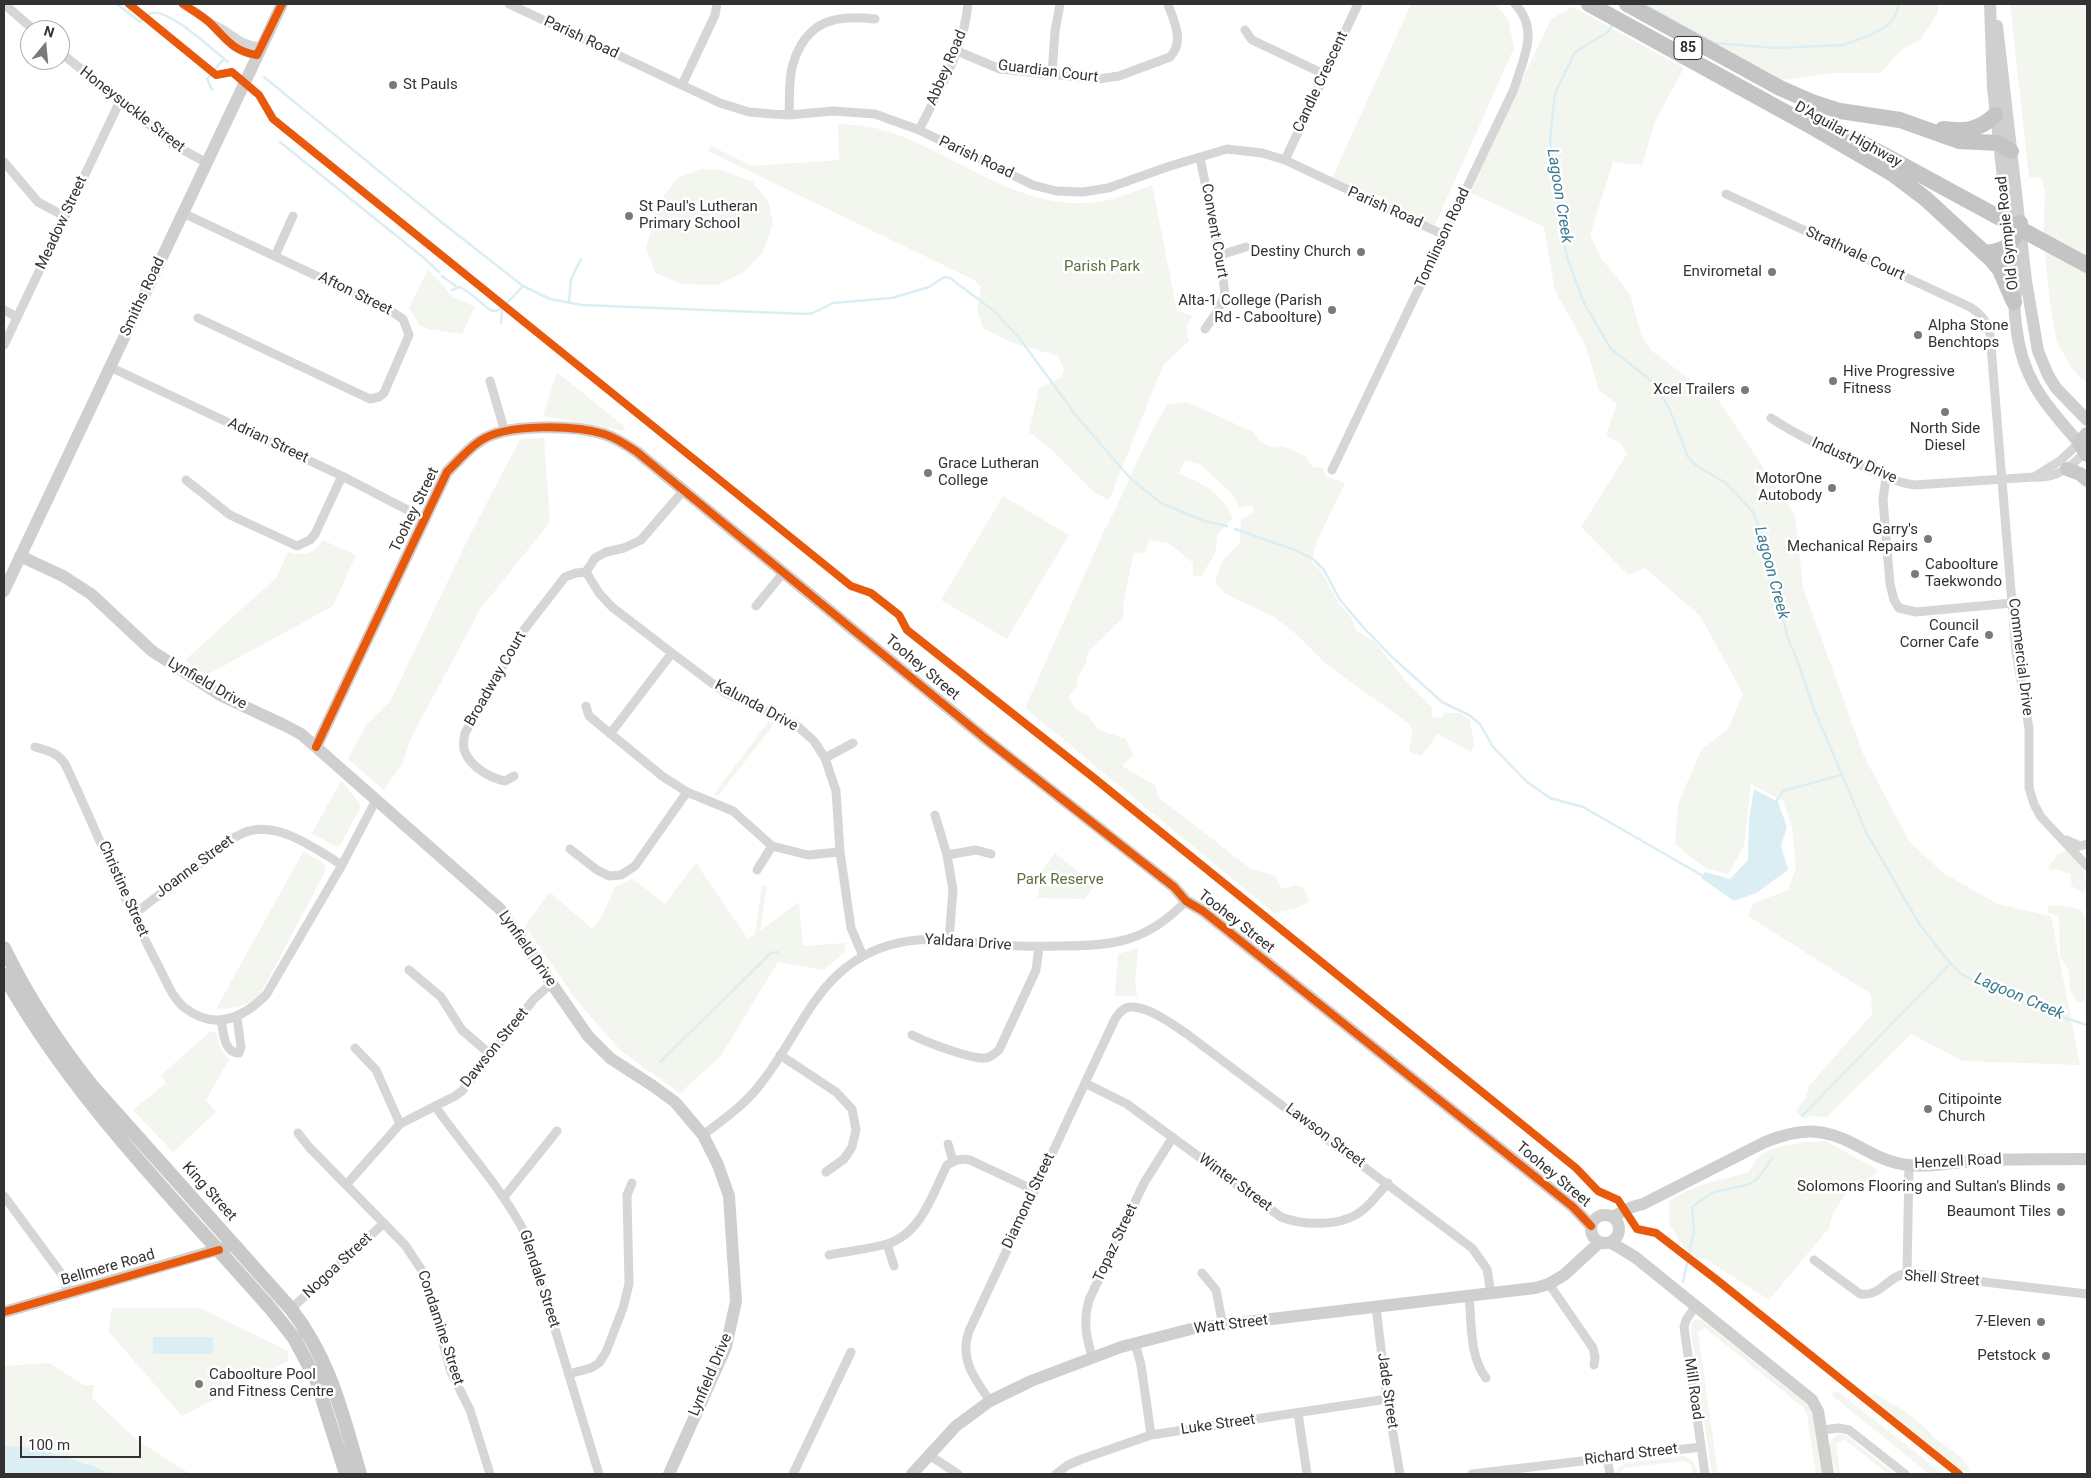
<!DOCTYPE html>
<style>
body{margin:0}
#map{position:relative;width:2091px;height:1478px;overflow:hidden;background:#fff;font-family:Roboto,sans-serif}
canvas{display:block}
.frame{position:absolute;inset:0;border:5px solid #323232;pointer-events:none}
.north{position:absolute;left:20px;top:20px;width:50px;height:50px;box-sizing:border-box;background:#fff;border:1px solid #adadad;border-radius:50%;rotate:17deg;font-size:14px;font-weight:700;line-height:20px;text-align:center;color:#323232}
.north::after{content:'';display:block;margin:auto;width:18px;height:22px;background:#7a7a7a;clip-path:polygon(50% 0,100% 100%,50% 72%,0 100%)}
.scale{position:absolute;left:20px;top:1436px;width:121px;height:22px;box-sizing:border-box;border:2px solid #323232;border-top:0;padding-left:6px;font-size:15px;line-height:18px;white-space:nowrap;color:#323232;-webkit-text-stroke:4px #fff;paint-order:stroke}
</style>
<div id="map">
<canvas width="2091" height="1478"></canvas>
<div class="frame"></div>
<div class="north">N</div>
<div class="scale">100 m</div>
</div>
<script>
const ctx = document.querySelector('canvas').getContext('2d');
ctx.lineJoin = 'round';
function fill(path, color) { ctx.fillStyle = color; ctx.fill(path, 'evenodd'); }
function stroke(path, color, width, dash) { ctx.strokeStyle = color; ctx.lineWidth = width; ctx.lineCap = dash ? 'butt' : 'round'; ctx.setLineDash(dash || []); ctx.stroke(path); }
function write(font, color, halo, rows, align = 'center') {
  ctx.font = font + ' Roboto,sans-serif'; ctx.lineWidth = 5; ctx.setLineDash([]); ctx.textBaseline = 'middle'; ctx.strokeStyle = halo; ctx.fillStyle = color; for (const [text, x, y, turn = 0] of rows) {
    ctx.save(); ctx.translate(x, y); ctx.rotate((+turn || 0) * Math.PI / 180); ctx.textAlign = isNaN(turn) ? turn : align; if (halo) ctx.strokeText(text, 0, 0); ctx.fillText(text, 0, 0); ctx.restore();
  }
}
const green = new Path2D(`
 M1411 4H1495L1508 19 1514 48 1435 225 1399 210 1382 197 1353 188 1332 178Z
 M1640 4H1938V12L1921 39 1900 51 1881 73H1833L1783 80Z
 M2010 4H2087V381L2081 379 2071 367 2057 342 2051 309 2043 239 2045 192 2041 178 2029 177Z
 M1573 7 1684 68 1655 121 1642 165 1613 162 1590 235 1601 258 1630 294 1641 335 1652 351 1719 401 1795 515 1803 588 1864 756 1909 841 1943 873 1998 904 2051 916 2080 1065 1963 1061 1911 1034 1827 1117 1811 1116 1805 1119 1795 1111 1806 1097 1809 1086 1872 1014 1871 994 1748 916 1754 903 1788 890 1796 868 1792 826 1783 801 1751 784 1744 846 1728 874 1705 868 1675 844 1678 804 1701 750 1728 729 1743 694 1700 616 1645 568 1628 575 1581 527 1627 454 1620 443 1606 436 1617 403 1599 391 1585 344 1555 291 1544 227 1469 192 1551 19Z
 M838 124C859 125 878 127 898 135 957 157 1021 208 1086 203 1109 202 1131 193 1152 185L1177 311 1193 316C1185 324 1186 330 1189 341L1163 365 1109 500 1095 493 1053 451 1029 432 1039 388 1061 378 1064 370 1058 356 1010 342 983 328 977 309 981 287 974 280 708 151 711 146 752 166 839 160Z
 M702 169 720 170 752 181 769 203 773 223 763 252 744 272 717 285 682 284 655 273 646 247 659 202 677 178Z
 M428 269 453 297 475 307 462 334 429 329 419 325 409 308Z
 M557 372 625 427 623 431 543 416Z
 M1187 402 1253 432 1262 443 1275 448 1283 446 1307 457 1312 467 1322 468 1326 476 1345 483 1317 541 1311 562 1322 572 1339 604 1351 617 1356 631 1375 642 1405 680 1432 707V717L1441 718 1445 713H1459L1470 720 1474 745 1471 752 1438 734 1421 756 1409 751 1413 731 1408 723 1326 664 1296 634 1274 617 1226 594 1215 583 1221 563 1240 542 1241 520 1254 512 1252 505 1240 508 1232 494 1200 464 1184 461 1179 474C1205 484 1220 492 1233 518L1218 534 1215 554 1201 576H1193V563L1169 543 1149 540 1146 552 1134 553 1123 604 1124 617 1088 652 1086 663 1078 677 1076 688 1068 697 1076 709 1087 715 1099 730 1126 739 1133 755 1122 766 1155 785 1158 797 1251 869 1275 876 1282 889 1296 885 1304 888 1309 902 1295 909 1274 913 1025 708 1105 529C1128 488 1142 443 1168 404Z
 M544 438 550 522 481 608 412 736 402 764 384 790 348 759 366 725 391 700 467 541 520 439Z
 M1003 496 1069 535 1007 639 941 600Z
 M323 540 356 555 333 606 207 675 185 660 276 578 288 552C305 557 313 554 323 540Z
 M769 721 774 724 718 796 714 794Z
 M341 781 359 802 360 808 341 844 336 847 312 833Z
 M2064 851C2083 854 2089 878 2084 894L2072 886 2070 874 2055 869 2051 870 2048 867 2058 854Z
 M303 852 324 863 326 870 260 995C246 1007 234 1008 216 1009Z
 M1055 853 1095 885 1085 899 1038 898 1041 872Z
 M696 863 748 939 755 934 762 885 767 886 760 931 799 902 803 946 845 943V952L824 970 778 962 720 1057 680 1093 621 1051 578 1002 525 926 550 892 592 929 602 916 615 887 633 879 665 904Z
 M2059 905 2078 909 2083 912 2085 919V1002H2077L2070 991 2069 970 2060 957 2059 917 2048 912V906Z
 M1138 948 1135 983 1137 996H1115L1118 954Z
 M211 1031 216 1033 221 1049 229 1059 206 1100 216 1112 173 1152 133 1110 166 1083 161 1075Z
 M1826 1141 1878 1170 1874 1176 1872 1175 1868 1182 1852 1185 1833 1213 1829 1228 1769 1300 1704 1258 1698 1260 1686 1250 1669 1224V1202C1691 1184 1723 1180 1749 1172 1752 1167 1754 1162 1758 1158 1770 1144 1808 1142 1826 1141Z
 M112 1308H200L288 1351V1361L182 1416 108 1331Z
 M1697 1319 1702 1320 1809 1406 1813 1417 1821 1474H1816L1807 1415 1804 1408 1705 1328 1698 1332 1718 1474H1712L1691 1332 1692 1322Z
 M49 1363 84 1385H94L92 1398 137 1440 190 1474H110L96 1467 35 1448 4 1446V1366Z
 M1834 1391 1839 1392 1943 1474H1929L1833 1396 1832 1393Z
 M1873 1394H1876L1906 1412 1930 1432 1933 1437 1961 1457 1970 1470 1968 1472 1959 1469 1872 1398Z
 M1839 1434 1845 1435 1895 1474H1888L1844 1439 1836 1444 1840 1474H1836C1834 1461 1822 1441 1839 1434Z
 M1683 1456 1693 1461 1698 1474H1693C1692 1467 1691 1463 1684 1461L1624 1468 1619 1474H1615L1619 1467 1626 1463Z`);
const water = new Path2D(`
 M1754 789 1778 802 1787 827 1781 845 1788 870 1756 893 1734 901 1701 878 1705 872 1730 879 1748 860 1749 819Z
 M153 1337H213V1354H153Z
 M4 1446 35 1448 96 1467 110 1474H4Z`);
const stream = new Path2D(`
 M117 4 140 22C143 19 147 14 152 13 170 9 214 51 228 62
 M1644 4 1714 43 1775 48 1843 45 1870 35 1887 26 1895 17 1899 4
 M1614 23 1608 32 1575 52 1555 93 1550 142 1562 236 1568 260 1584 303 1611 349 1654 383 1669 408 1688 457 1697 466 1726 483 1753 512 1767 548 1771 572 1788 639 1796 657 1814 709 1867 834 1920 925 1945 957 1960 973 1977 983 2005 995 2046 1009 2065 1018 2087 1025
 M215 69 224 59
 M211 75 207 79 212 90
 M264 77 440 221 523 286 550 299 582 305 806 314 813 313 833 303 892 298 929 287 944 277 950 278 994 311 1020 339 1078 418 1131 479 1161 503 1204 521 1227 526
 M280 142 424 258 439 272
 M442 276 457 287
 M452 290 460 287C498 309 485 328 523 286
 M569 303 571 279 581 259
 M501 323 502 310
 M1235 529 1295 550 1313 559 1324 570 1340 600 1364 628 1391 656 1442 702 1469 715 1480 724 1493 747 1527 782 1550 798 1583 807 1703 876
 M1775 803 1783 791 1841 775
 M660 1062 771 953 778 952
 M1802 1116 1951 963
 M1683 1282 1694 1231 1692 1207C1699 1202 1707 1195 1715 1192 1749 1182 1751 1193 1772 1158`);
const street = new Path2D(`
 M4 4 34 30
 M183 4C192 10 201 15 209 22 226 38 232 51 257 55
 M509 4 720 103 749 112 772 114 789 115 833 111 875 114 919 130 1033 185 1056 191 1083 192 1108 188 1170 166 1227 149 1262 153 1285 160 1444 235
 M212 24C231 32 239 46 261 47
 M1245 30 1252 40 1324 74
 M957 51 1000 69 1098 79 1119 76 1170 57C1185 41 1174 22 1168 4
 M60 52 174 145 207 163
 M1052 74 1055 31 1060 4
 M682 85 715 15 717 4
 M789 115C790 99 788 79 793 64 806 21 835 14 875 19
 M919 130C939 90 964 49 968 4
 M1200 158 1220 255 1225 294 1217 312 1205 329
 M1285 160 1358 4
 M4 162 38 202 64 216
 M1726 194 1970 307C1981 314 1987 321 1990 334L2016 652 2029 728V788L2034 804 2041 817 2087 866
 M183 213 391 311 403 319 409 335 384 393 379 397 370 399 198 318
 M1220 255 1246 247
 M275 256 293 216
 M4 310 17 317
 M4 345 120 101
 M110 367 342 476 425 519
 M490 381 505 432
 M1771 418C1796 435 1823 447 1850 460 1871 470 1892 482 1915 485L2034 477C2056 479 2071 467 2085 452
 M1332 470 1514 89C1523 59 1540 30 1515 4
 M1886 477 1883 500 1890 584 1894 600 1899 608 1916 612 2012 603
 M2034 477 2061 460 2079 443
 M186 480 230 515 297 546 310 540 315 534 342 476
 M586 572 599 593 612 607 672 653 725 693 795 724 814 741 825 758 836 791 840 852 851 928 863 956
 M586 572 595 558 606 552 624 548 641 540 684 490
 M756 606 784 572
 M586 706 589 716 662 776 687 792 733 811 772 846 808 855 840 852
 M610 734 672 653
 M35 747C48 751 57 752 65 764 97 831 124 902 159 967 166 981 173 999 185 1008 215 1031 243 1018 266 995L342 865 376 800
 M825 758 853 743
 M514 776 505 781C490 778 471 767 465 752 462 746 464 739 465 733L520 635 565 577 576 573 586 572
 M935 815 947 855 953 890 949 940
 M2066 840 2080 846 2087 844
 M570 849 597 870 609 876 621 875 635 866 687 792
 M947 855 976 850 991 854
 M757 870 772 846
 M134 914 235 837C240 835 244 832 249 831 280 822 317 850 342 865
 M409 970 441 997 462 1030 491 1055
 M221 1020C224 1033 223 1052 239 1053L241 1047 237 1017
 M912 1035C926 1042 970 1059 985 1058 990 1058 995 1053 999 1050L1036 970 1039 947
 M355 1048 376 1070 400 1124
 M780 1055 836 1092 852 1109 856 1130 852 1147 844 1159 826 1172
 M1085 1083 1127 1104 1281 1217C1304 1226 1344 1227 1364 1209 1373 1202 1380 1191 1388 1183
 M435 1106C465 1149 503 1189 527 1237L599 1474
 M298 1133 309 1147 405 1245 423 1272 451 1372 470 1410 490 1474
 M703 1135C724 1119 746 1104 762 1082 803 1030 818 966 890 945 920 936 950 940 980 943 1007 946 1033 947 1059 946 1114 946 1147 942 1186 901
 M948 1144 953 1161
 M346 1185 400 1124 455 1096 462 1091 534 999 551 984
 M4 1196 63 1276 68 1294
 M504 1197 557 1131
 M887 1244 894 1266
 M829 1255C848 1251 869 1249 887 1244 921 1234 933 1193 947 1165 955 1160 961 1158 970 1160L1034 1190
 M1814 1260 1860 1294C1881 1297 1886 1277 1907 1273L2087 1294
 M1202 1273 1216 1290 1223 1326
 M1907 1273 1909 1165
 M1549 1284 1593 1348 1595 1357 1594 1365
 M1469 1297C1472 1323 1469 1356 1486 1378
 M1376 1307 1387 1399 1400 1474
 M1695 1307 1686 1320 1684 1327 1705 1474
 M291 1309 384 1223
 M1135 1343 1141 1365 1151 1435
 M1092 1356C1086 1337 1083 1320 1089 1300L1144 1183 1173 1137
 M569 1374 591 1368 599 1363 606 1352 623 1308 629 1284 627 1195 632 1183
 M990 1401C974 1378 959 1359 969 1331L1115 1019C1118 1015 1121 1010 1126 1008 1143 1002 1174 1025 1187 1034L1472 1248 1487 1269 1491 1294
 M1298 1413 1307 1474
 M1822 1430 1839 1428 1849 1430 1905 1474
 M929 1455 958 1474
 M1607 1457 1610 1474
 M793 1474 851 1352
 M1056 1474 1068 1465 1082 1459 1151 1435 1387 1399
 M1472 1474 1701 1447`);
const secondary = new Path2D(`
 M1990 4 1993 88 2016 294C2013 305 2015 315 2016 325 2022 380 2045 403 2079 443
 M1997 26 2026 281 2038 351 2048 375 2056 388 2087 420
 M20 556 63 576 91 594 152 651 220 695 286 726 301 734 316 747 500 909 588 1036 610 1058 653 1086 675 1102 703 1135 718 1165 729 1196 736 1301 726 1347 669 1474
 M4 591 282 4
 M316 747 447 472C457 462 468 449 480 441 506 423 575 425 604 434 616 438 627 445 637 452L987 740 1174 887 1186 901 1203 911 1573 1207 1591 1226
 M1591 1229a14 14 0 1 1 28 0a14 14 0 1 1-28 0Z
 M1612 1217 1632 1207 1643 1204 1765 1142C1800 1128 1823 1127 1856 1145 1869 1152 1882 1160 1897 1163 1925 1170 1956 1161 1985 1160 2019 1159 2053 1159 2087 1159
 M1610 1242 1635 1257 1812 1400 1818 1411 1828 1474
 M4 1312 227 1247
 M912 1474 956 1426 990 1401 1031 1381 1121 1347 1195 1328 1535 1288 1549 1284 1564 1275 1600 1242`);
const primary = new Path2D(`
 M2087 434 2079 443 2087 455
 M2067 469 2080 474 2087 480
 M4 948C28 998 58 1043 93 1087L291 1309C331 1361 342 1413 360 1474
 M4 975C74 1100 177 1202 271 1309L294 1338 316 1379 346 1474`);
const highway = new Path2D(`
 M1589 4 1816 129 1893 174 1926 199 1991 259 2000 270 2014 302
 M1627 4 1780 88 1812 102 1840 111 1900 120 1959 141 1998 143 2011 151
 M1943 129C1964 132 1980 130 1995 115
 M1853 138 1965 199
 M1984 253C2008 251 2012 246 2020 223`);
const highwayBridge = new Path2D(`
 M1965 199 2087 265`);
const cycleway = new Path2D(`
 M129 4 216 75 232 72 259 95 273 119 851 586 871 593 899 615 907 630 1094 778 1576 1168 1598 1191 1618 1200 1637 1229 1656 1233 1717 1280 1959 1474
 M183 4C192 10 201 15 209 22 226 38 232 51 257 55L282 4
 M316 747 447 472C457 462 468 449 480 441 506 423 575 425 604 434 616 438 627 445 637 452L987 740 1174 887 1186 901 1203 911 1573 1207 1591 1226
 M4 1312 219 1250`);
const markers = [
 [393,85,5,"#7a7a7a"],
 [629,216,5,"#7a7a7a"],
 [1361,252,5,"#7a7a7a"],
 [1772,272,5,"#7a7a7a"],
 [1332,310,5,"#7a7a7a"],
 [1918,335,5,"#7a7a7a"],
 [1833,381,5,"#7a7a7a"],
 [1745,390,5,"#7a7a7a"],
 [1945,412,5,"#7a7a7a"],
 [928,473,5,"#7a7a7a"],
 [1832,488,5,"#7a7a7a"],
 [1928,539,5,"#7a7a7a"],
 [1915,574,5,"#7a7a7a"],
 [1989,635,5,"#7a7a7a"],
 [1928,1109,5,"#7a7a7a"],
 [2061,1187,5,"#7a7a7a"],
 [2061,1212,5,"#7a7a7a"],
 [2041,1322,5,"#7a7a7a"],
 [2046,1356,5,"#7a7a7a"],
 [199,1384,5,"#7a7a7a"]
];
const shields = [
 [1688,48,28]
];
const shieldNames = [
 ["85",1688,48]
];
const streetNames = [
 ["Parish Road",581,38,25],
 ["Abbey Road",947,68,-67],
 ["Guardian Court",1048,72,7],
 ["Candle Crescent",1321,82,-65],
 ["Honeysuckle Street",132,110,38],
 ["D'Aguilar Highway",1848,135,29],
 ["Parish Road",976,158,25],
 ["Parish Road",1385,208,24],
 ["Meadow Street",62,223,-65],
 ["Convent Court",1214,231,80],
 ["Old Gympie Road",2008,233,-96],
 ["Tomlinson Road",1443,238,-65],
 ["Strathvale Court",1855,254,25],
 ["Afton Street",355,294,26],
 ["Smiths Road",143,297,-65],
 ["Adrian Street",268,441,25],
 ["Industry Drive",1854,461,24],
 ["Toohey Street",415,510,-64],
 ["Commercial Drive",2020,657,83],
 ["Toohey Street",922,668,40],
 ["Broadway Court",496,679,-60],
 ["Lynfield Drive",207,684,30],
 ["Kalunda Drive",756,706,28],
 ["Joanne Street",195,867,-37],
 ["Christine Street",123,889,66],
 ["Toohey Street",1236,922,38],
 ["Yaldara Drive",968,943,4],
 ["Lynfield Drive",527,949,55],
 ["Dawson Street",495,1048,-51],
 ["Lawson Street",1325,1136,37],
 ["Henzell Road",1958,1162,-3],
 ["Toohey Street",1553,1175,40],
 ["Winter Street",1235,1183,36],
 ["King Street",209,1192,48],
 ["Diamond Street",1029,1201,-65],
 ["Topaz Street",1116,1243,-65],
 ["Nogoa Street",338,1266,-43],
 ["Bellmere Road",108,1268,-16],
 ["Glendale Street",539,1279,72],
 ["Shell Street",1942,1279,4],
 ["Watt Street",1231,1325,-7],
 ["Condamine Street",440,1328,72],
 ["Lynfield Drive",711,1375,-67],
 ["Mill Road",1693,1389,82],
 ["Jade Street",1387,1391,82],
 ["Luke Street",1218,1425,-8],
 ["Richard Street",1631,1455,-7]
];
const poiNames = [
 ["St Pauls",403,85,"left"],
 ["St Paul's Lutheran",639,207,"left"],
 ["Primary School",639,224,"left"],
 ["Destiny Church",1351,252],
 ["Envirometal",1762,272],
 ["Alta-1 College (Parish",1322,301],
 ["Rd - Caboolture)",1322,318],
 ["Alpha Stone",1928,326,"left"],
 ["Benchtops",1928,343,"left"],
 ["Hive Progressive",1843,372,"left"],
 ["Fitness",1843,389,"left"],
 ["Xcel Trailers",1735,390],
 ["North Side",1945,429,"center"],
 ["Diesel",1945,446,"center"],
 ["Grace Lutheran",938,464,"left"],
 ["College",938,481,"left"],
 ["MotorOne",1822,479],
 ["Autobody",1822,496],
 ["Garry's",1918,530],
 ["Mechanical Repairs",1918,547],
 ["Caboolture",1925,565,"left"],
 ["Taekwondo",1925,582,"left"],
 ["Council",1979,626],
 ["Corner Cafe",1979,643],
 ["Citipointe",1938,1100,"left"],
 ["Church",1938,1117,"left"],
 ["Solomons Flooring and Sultan's Blinds",2051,1187],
 ["Beaumont Tiles",2051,1212],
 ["7-Eleven",2031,1322],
 ["Petstock",2036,1356],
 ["Caboolture Pool",209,1375,"left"],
 ["and Fitness Centre",209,1392,"left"]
];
const parkNames = [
 ["Parish Park",1102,267],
 ["Park Reserve",1060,880]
];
const waterNames = [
 ["Lagoon Creek",1559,196,81],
 ["Lagoon Creek",1771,573,75],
 ["Lagoon Creek",2019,997,23]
];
fill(green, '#f3f6ee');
fill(water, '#dbeef4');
stroke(stream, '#dbeef4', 2.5);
stroke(street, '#d6d6d6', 9);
stroke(secondary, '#cfcfcf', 12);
stroke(primary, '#c9c9c9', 14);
stroke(highway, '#c4c4c4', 16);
stroke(highwayBridge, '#c4c4c4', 16);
stroke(cycleway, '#e8590c', 8);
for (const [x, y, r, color] of markers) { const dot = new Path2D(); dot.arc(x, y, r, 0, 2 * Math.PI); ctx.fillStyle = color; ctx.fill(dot); stroke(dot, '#fff', 2); }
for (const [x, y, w] of shields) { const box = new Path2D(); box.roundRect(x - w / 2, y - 11.5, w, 23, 4); ctx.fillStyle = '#fff'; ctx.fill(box); stroke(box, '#323232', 1); }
write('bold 14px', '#323232', null, shieldNames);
write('15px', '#323232', '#fff', streetNames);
write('15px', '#323232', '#fff', poiNames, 'right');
write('15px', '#5b703d', '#fff', parkNames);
write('italic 16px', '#397a92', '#fff', waterNames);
</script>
